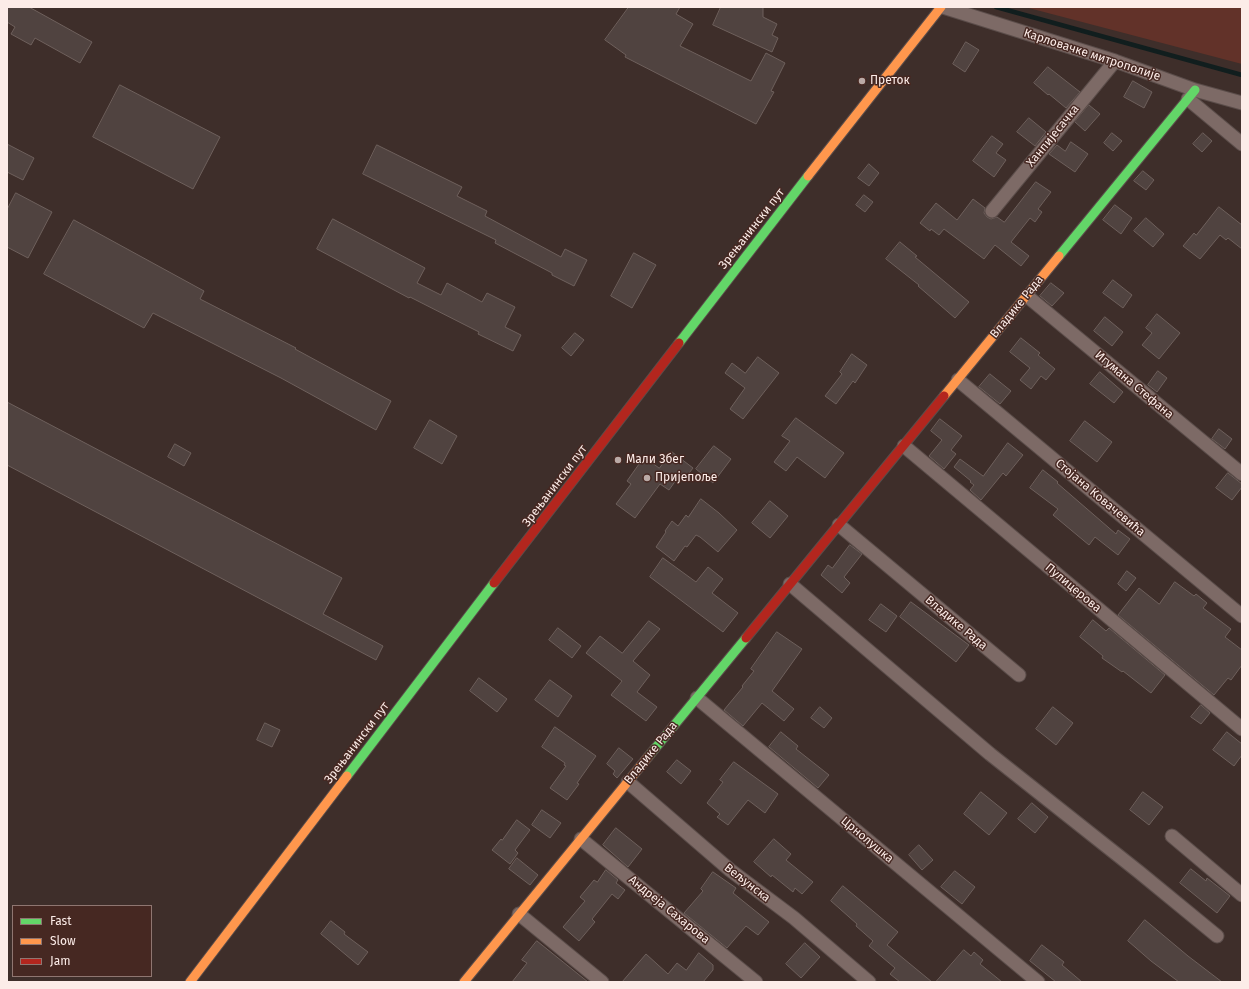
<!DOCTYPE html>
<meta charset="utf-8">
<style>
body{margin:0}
#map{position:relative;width:1249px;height:989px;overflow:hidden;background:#3e2e2a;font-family:"Fira Sans",sans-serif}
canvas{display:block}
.frame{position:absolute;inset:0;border:8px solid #fcece8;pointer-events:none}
.legend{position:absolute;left:12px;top:905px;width:140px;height:72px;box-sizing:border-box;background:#462822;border:1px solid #8f7671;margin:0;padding:5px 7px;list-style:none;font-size:12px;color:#fcece8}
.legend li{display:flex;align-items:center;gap:8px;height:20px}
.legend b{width:20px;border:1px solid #8f7671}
</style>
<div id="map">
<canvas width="1249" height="989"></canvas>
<div class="frame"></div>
<ul class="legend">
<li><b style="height:5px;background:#63d668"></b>Fast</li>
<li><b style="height:5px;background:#ff974d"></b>Slow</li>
<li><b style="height:5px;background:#b3261e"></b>Jam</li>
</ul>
</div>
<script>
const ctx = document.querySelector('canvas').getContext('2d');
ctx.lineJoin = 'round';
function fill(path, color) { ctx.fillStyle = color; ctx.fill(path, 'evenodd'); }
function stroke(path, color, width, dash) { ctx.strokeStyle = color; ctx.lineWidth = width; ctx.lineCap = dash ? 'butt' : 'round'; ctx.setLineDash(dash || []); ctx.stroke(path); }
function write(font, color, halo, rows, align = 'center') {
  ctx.font = font + ' "Fira Sans",sans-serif'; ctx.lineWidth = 3; ctx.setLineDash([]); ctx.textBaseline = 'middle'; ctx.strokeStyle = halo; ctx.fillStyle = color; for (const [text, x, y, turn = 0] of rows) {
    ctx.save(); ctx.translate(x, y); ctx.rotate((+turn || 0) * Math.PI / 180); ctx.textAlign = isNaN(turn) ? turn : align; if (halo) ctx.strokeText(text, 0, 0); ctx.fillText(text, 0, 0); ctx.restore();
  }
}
const green = new Path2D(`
 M1025 7H1242V64Z`);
const stream = new Path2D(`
 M996 7 1242 75`);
const building = new Path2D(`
 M7 7H29L92 42 80 63 35 38 31 45 11 34 15 27 7 22Z
 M629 7H680L676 14 693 24 680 46 751 81 766 53 785 63 771 91 774 92 756 124 625 57 626 55 605 40Z
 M721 7H763V17L777 24 772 35 778 38 772 52 713 25Z
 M966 42 979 50 965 72 953 64Z
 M1048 67 1080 92 1066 108 1049 94 1048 95 1034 83Z
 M1133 81 1152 92 1144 108 1124 97Z
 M120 85 220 137 193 189 93 137Z
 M1089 105 1100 114 1085 131 1075 122Z
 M1029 118 1046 132 1035 146 1017 132Z
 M1112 133 1122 141 1113 151 1104 143Z
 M1203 133 1212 141 1202 152 1193 144Z
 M992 136 1003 144 996 153 1006 160 994 177 973 161Z
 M1071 142 1088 154 1075 172 1049 154 1057 145 1065 151Z
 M7 144 34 158 23 180 7 172Z
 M377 145 462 187 457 196 487 211 485 216 561 257 565 249 587 260 574 286 552 275V273L495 243 496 240 363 174Z
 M869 164 879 173 869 186 858 178Z
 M1143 171 1154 180 1146 190 1134 181Z
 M1036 182 1051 192 1038 209 1042 212 1035 222 1030 218 1011 242 1029 256 1021 266 995 245 984 259 944 229 939 235 931 229 930 231 920 223 936 203 957 220 973 199 985 208 984 213 987 217 991 219 997 217 1004 222Z
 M16 193 52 212 28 258 7 247V210Z
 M864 195 873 202 865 212 856 205Z
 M1115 205 1132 218 1121 234 1103 220Z
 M1219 207 1242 225V249L1228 238 1226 240 1220 235 1200 259 1183 246 1194 233 1196 235Z
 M1146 218 1164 234 1153 247 1134 231Z
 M333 219 425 268 417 283 441 295 447 283 482 302 487 293 515 307 505 327 521 335 513 351 478 334 479 332 410 297 409 298 317 249Z
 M74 220 204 291 200 299 296 348 295 349 391 401 376 430 281 378 153 313 144 328 44 274Z
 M900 242 917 256 915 257 969 302 955 318 918 286 919 285 886 259Z
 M634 253 656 265 632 308 611 296Z
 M1113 280 1132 295 1123 308 1103 293Z
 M1051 283 1064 293 1052 306 1040 296Z
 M1157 314 1180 333 1159 359 1142 345 1152 333 1146 328Z
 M1105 317 1123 332 1112 346 1094 331Z
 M575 333 584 340 571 356 562 348Z
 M1021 338 1040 353 1038 355 1055 369 1046 380 1041 376 1031 389 1020 380 1030 368 1010 352Z
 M852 354 867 365 855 383 853 381 836 404 825 396 842 374 840 372Z
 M758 357 779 373 743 419 730 409 745 388 725 373 732 363 745 373Z
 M1158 371 1167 378 1157 392 1148 385Z
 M1100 372 1123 392 1114 403 1090 384Z
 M990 374 1011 391 1000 404 979 387Z
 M7 402 342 578 323 614 383 646 376 660 7 465Z
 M796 418 844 453 825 478 797 457 786 471 774 462 790 441 782 436Z
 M940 419 962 436 951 450 956 454 944 469 929 456 942 440 931 431Z
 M430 420 457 436 442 464 414 448Z
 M1085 421 1112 442 1097 462 1070 441Z
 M1219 429 1232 439 1225 449 1212 439Z
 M1008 443 1023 455 1006 476 1003 473 981 500 970 490 974 485 970 482 971 481 954 467 960 459 983 476Z
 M175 444 191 453 184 466 168 457Z
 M714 446 731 459 713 483 696 469Z
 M672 452 693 468 686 477 681 473 669 490 660 484 635 518 616 504 631 484 627 481 644 457 659 468Z
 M1043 470 1058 482 1057 483 1116 534 1118 530 1130 539 1118 555 1095 537 1089 545 1053 515 1058 509 1030 488Z
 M1228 473 1242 484V487L1232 500 1216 488Z
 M701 499 719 513 737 530 718 552 700 537 696 535 687 547 685 546 674 561 656 547 666 532 665 531 672 521 678 526 686 515 688 517Z
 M770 501 788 516 770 538 752 523Z
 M850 545 862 554 844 577 850 583 842 593 821 575 828 565 832 568Z
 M663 558 696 582 708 567 723 579 712 593 738 613 723 632 650 577Z
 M1127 571 1136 578 1126 591 1118 584Z
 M1175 582 1194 596 1196 594 1207 603 1203 608 1231 629 1225 637 1242 650V665L1231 680 1228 678 1214 695 1118 615 1139 588 1159 604Z
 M911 602 969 645 956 662 900 617Z
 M881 604 897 616 886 632 869 620Z
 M1093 620 1106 631 1109 628 1165 675 1151 693 1123 671 1122 672 1102 658 1103 656 1080 637Z
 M649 621 660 629 633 661 650 675 637 692 657 707 646 721 611 695 622 681 586 653 600 636 622 653Z
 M558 628 581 646 572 658 549 640Z
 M777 632 802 649 772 691 794 709 784 721 762 703 743 726 724 710 743 687 742 686 754 671 751 669Z
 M479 678 507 699 497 712 470 691Z
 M550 680 572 696 558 717 535 700Z
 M1201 705 1210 713 1201 724 1191 717Z
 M820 707 832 718 824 728 811 718Z
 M1053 707 1073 723 1056 745 1036 729Z
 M265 723 280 730 272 747 257 740Z
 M555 727 596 756 577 783 579 784 567 800 550 788 566 766 564 765 565 763 542 747Z
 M781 732 798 746 796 749 829 775 818 788 769 747Z
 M1227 732 1242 744V755L1234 766 1213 750Z
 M619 748 633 759 617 778 613 774 615 771 607 764Z
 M677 760 691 771 681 784 667 772Z
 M734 762 778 794 765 813 748 800 728 825 717 817 720 814 707 803 723 782 720 780Z
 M981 792 1007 813 989 835 964 814Z
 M1143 792 1163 807 1149 825 1130 810Z
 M1032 803 1048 817 1035 833 1018 819Z
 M542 810 561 823 550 838 532 825Z
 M517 820 530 830 515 850 518 853 510 864 492 850 501 839 502 840Z
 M616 828 642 849 628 867 603 845Z
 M774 839 791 854 786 860 813 882 802 894 795 888 793 892 772 875 771 877 754 862Z
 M919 845 933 860 922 870 909 855Z
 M517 858 538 875 530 885 509 869Z
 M1191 869 1206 881 1207 878 1230 896 1217 913 1180 883Z
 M606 870 618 880 616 883 625 890 618 899 612 894 592 919 595 922 579 941 563 927 585 901 580 897 594 880 597 882Z
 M955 871 975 887 962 904 941 887Z
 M713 872 736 888 733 893 769 922 758 935 746 926 727 948 684 913 703 891 701 889Z
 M843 886 898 932 887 945 932 982H900L890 974 895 968 869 946 873 941 856 926 857 924 831 901Z
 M1145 920 1188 956 1222 982H1179L1151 961 1128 941Z
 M331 921 345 932 344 934 368 952 358 965 321 934Z
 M537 941 588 982H512L527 963 522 960Z
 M805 943 820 957 801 978 786 964Z
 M1042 945 1064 962 1062 965 1082 982H1056L1030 961Z
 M964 950 971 956 974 952 983 960 980 964 1002 982H936Z
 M699 953 713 965V970L703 982H622L646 954 668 974 677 963 686 970Z`);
const street = new Path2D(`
 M943 7 1115 61 1195 90 1242 103
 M1188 99 1242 144
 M992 211 1115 61
 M1027 296 1242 474
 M958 380 1242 616
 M904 446 1242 729
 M839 525 1019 675
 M790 584 990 754 1139 872 1217 936
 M697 698 1038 982
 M628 782 730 870 794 918 869 982
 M1172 836 1242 895
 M581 839 756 982
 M519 914 602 982`);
const fast = new Path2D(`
 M1059 256 1195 90
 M679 343 808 176
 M648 757 746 638
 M347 776 494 583`);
const slow = new Path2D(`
 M808 176 941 7
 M944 396 1059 256
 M190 982 347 776
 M464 982 648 757`);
const jam = new Path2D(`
 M494 583 679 343
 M746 638 944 396`);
const markers = [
 [862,81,4,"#baaaa6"],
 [618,460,4,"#baaaa6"],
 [647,478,4,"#baaaa6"]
];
const streetNames = [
 ["Карловачке митрополије",1092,55,18],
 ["Ханпијесачка",1053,136,-51],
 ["Зрењанински пут",752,229,-52],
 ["Владике Рада",1017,307,-51],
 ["Игумана Стефана",1134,385,40],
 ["Зрењанински пут",555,486,-53],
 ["Стојана Ковачевића",1100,498,40],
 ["Пулицерова",1073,588,40],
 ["Владике Рада",956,623,40],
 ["Зрењанински пут",357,743,-53],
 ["Владике Рада",651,753,-51],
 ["Црнолушка",867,840,40],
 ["Вељунска",747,883,38],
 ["Андреја Сахарова",669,910,39]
];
const poiNames = [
 ["Преток",870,81],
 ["Мали Збег",626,460],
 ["Пријепоље",655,478]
];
fill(green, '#623229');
stroke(stream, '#111e1e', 4.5);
fill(building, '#504340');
stroke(building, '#6e605c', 1);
stroke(street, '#5b4d4a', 15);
stroke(fast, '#5b4d4a', 11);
stroke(slow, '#5b4d4a', 11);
stroke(jam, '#5b4d4a', 11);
stroke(street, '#7d6a66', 13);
stroke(fast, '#63d668', 9);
stroke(slow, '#ff974d', 9);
stroke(jam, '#b3261e', 9);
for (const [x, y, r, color] of markers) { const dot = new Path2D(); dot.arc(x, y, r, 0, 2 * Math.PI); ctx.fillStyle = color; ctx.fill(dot); stroke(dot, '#462822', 1.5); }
write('12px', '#fcece8', '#462822', streetNames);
write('12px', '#fcece8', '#462822', poiNames, 'left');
</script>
